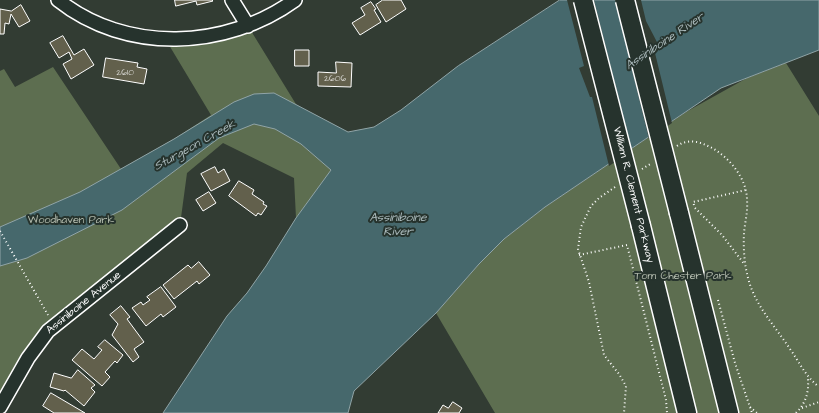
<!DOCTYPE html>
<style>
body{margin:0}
canvas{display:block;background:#323c33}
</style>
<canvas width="819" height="413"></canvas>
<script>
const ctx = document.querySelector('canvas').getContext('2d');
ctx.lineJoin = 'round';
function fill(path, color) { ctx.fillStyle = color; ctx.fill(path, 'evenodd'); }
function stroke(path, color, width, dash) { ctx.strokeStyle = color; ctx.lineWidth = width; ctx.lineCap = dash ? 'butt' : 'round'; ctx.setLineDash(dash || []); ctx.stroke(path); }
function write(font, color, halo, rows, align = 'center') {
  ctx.font = font + ' "Architects Daughter",sans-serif'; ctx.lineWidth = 4; ctx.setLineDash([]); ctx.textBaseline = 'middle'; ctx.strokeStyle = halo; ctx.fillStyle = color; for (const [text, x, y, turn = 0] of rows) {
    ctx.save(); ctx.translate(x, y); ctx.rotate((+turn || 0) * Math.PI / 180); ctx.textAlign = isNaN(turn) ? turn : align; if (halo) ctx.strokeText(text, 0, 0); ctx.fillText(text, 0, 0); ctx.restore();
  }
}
const green = new Path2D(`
 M248 26 310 127 301 144 332 170 296 218 294 178 223 143 187 173 180 225 56 324 0 407V71L4 69 15 87 53 67 121 169 174 139 211 115 166 40Z
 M786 63 819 116V413H495L436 313 479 264 504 239 545 207 686 112 747 78Z`);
const water = new Path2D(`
 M560 0H819V50L721 88 545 207 504 239 479 264 436 313 354 391 348 413H163L227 316 247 293 266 266 296 218 331 170 301 144 275 129 254 124 219 138 122 210 27 258 0 266V227L80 192 174 139 234 102 254 94 274 93 348 132 374 127 401 110 458 66Z`);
const pier = new Path2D(`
 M567 0H594L632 151 609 166 592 97H590L579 68 584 66Z
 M615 0H641L646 21 658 44V51L655 53 672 123 649 139Z`);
const building = new Path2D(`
 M175 0H212L213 1 197 5 196 1 176 6Z
 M383 0H401L406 9 386 22 376 5Z
 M371 2 376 9 374 10 381 22 360 35 352 23 365 15 361 8Z
 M21 5 30 21 19 27 11 14 9 24 5 23 4 34H0V9L11 11Z
 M63 36 74 55 84 49 94 65 71 79 63 64 72 59 69 52 59 58 50 43Z
 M295 50H309V66H295Z
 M106 58 138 63 137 67 147 69 144 84 103 77Z
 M336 62 352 63 351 87 318 86V72L336 73Z
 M215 167 218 173 224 169 230 181 211 191 201 174Z
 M239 181 254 190 252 194 264 202 263 204 267 206 261 215 258 213 256 216 229 196Z
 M209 192 216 203 203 211 196 200Z
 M199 262 210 275 199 284 197 281 174 299 163 285 188 265 191 268Z
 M161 287 176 307 163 317 161 314 146 326 132 308 141 302 143 305 150 300 147 297Z
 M121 306 130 317 127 319 144 342 134 349 139 357 133 362 112 335 118 324 110 315Z
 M105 340 123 355 117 363 115 361 105 372 110 377 102 386 72 360 82 349 94 359 102 350 98 347Z
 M78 370 95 385 91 388 95 392 84 406 65 390 64 391 50 387 54 373 71 378Z
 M51 393 85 413H54L43 406Z
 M453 402 462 408 459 413H438L443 405 448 408Z`);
const path = new Path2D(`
 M677 146C687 139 698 141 708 146 728 155 747 178 747 200 748 211 745 222 744 233 743 252 745 273 752 290 761 312 777 329 790 349 800 363 805 376 819 387
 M642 169 652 163
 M615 187 599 198 591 206 581 227 578 249 589 282 604 355 619 374 626 386 624 413
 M694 205 693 202 746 190
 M695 208 722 235 745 265
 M0 231 48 315
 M579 255 627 245 666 400 667 413
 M718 300 735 363 752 413
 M750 407 757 413
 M802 408 819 402
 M796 413C806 403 809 392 808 378`);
const minor = new Path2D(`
 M58 0C126 54 226 50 295 0
 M232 0 248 26
 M0 407 28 358 48 331 180 225`);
const secondary = new Path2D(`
 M679 213 729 413
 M641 226 687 413`);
const secondaryBridge = new Path2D(`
 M583 0 641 226
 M625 0 679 213`);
const numberNames = [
 ["2610",125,73],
 ["2606",335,79]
];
const streetNames = [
 ["William R. Clement Parkway",633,195,76],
 ["Assiniboine Avenue",84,303,-39]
];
const parkNames = [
 ["Woodhaven Park",71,221],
 ["Tom Chester Park",683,277]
];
const waterNames = [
 ["Assiniboine River",665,42,-34],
 ["Sturgeon Creek",195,146,-29],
 ["Assiniboine",398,218],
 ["River",398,232]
];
fill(green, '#5d6e50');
fill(water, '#46686c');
stroke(water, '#90a4a7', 1);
fill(pier, '#323c33');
fill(building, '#62604c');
stroke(building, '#fff', 1);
stroke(minor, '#fff', 16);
stroke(secondary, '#fff', 21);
stroke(path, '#fff', 2, [1, 3]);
stroke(minor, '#26332d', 13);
stroke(secondary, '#26332d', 18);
stroke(secondaryBridge, '#fff', 21, []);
stroke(secondaryBridge, '#26332d', 18);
write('9px', '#d8d7d2', null, numberNames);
write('11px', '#fff', '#26332d', streetNames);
write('11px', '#b6beb0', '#26332d', parkNames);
write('italic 12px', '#acbbbd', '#26332d', waterNames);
</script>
